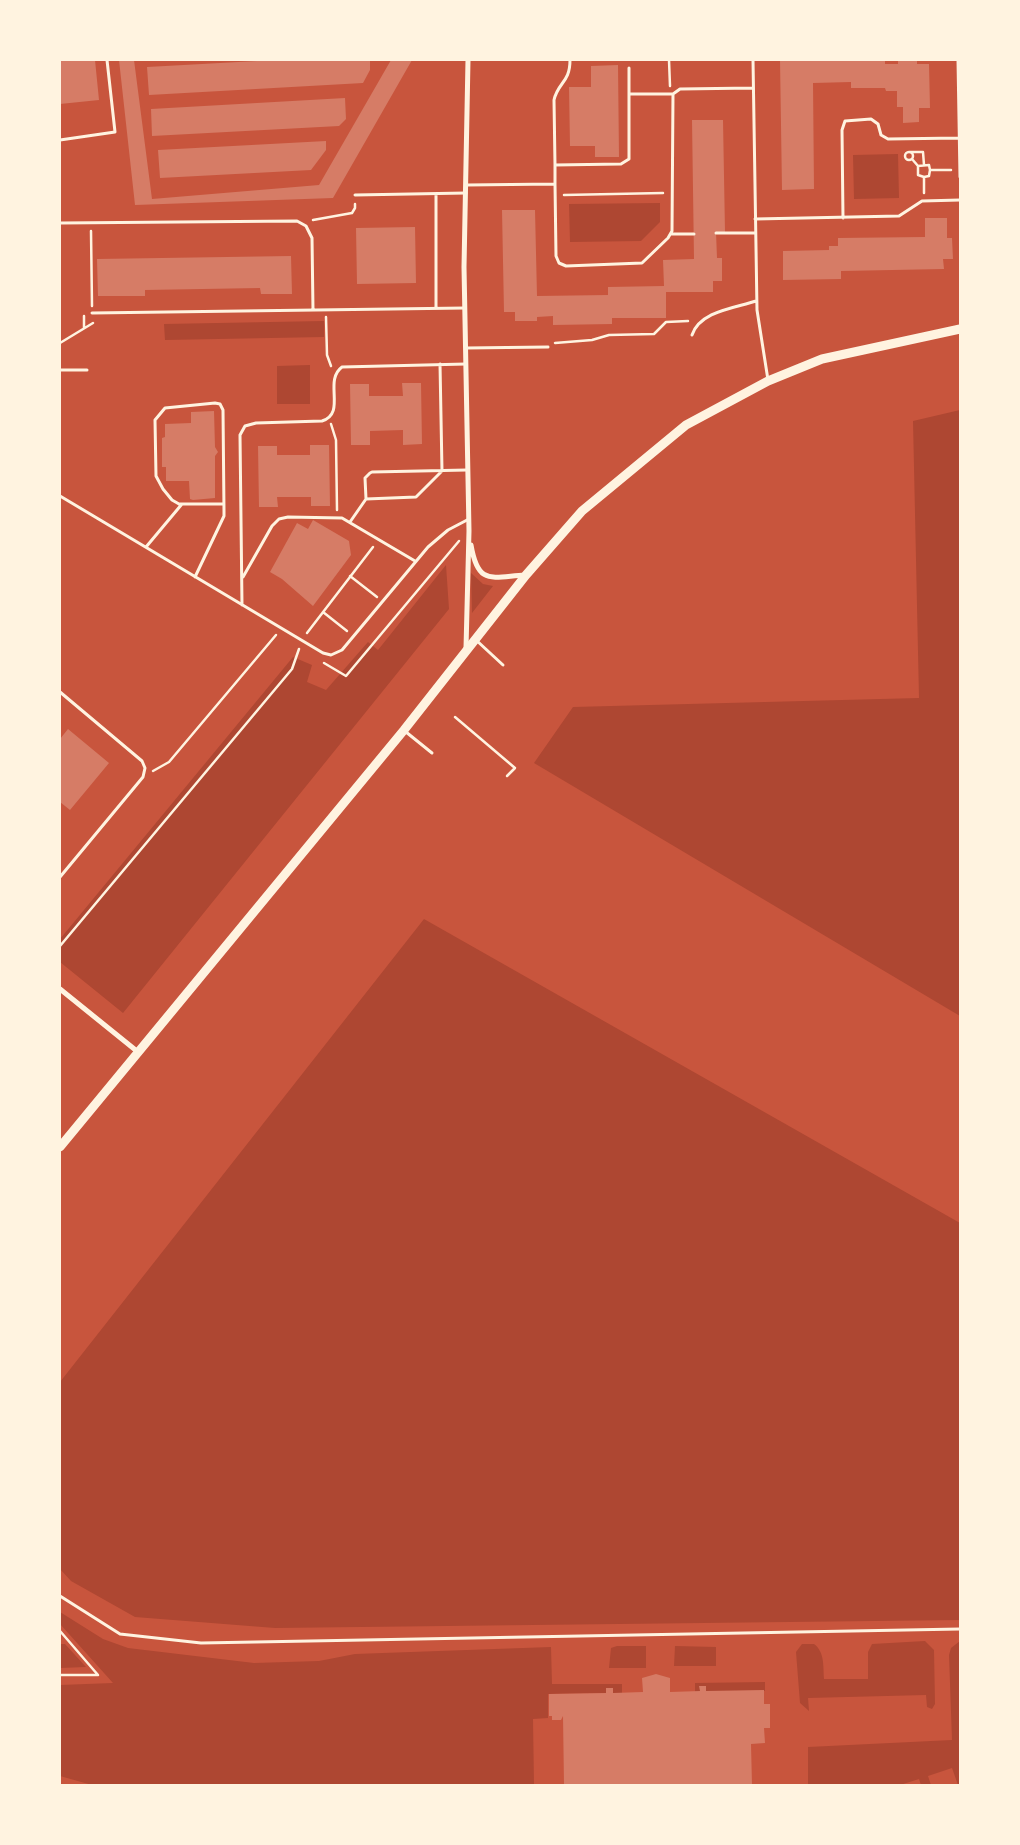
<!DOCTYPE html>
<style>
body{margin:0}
#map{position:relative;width:1020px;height:1845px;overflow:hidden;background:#c8553d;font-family:"PT Sans",sans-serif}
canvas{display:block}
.frame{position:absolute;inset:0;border:61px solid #fff3e0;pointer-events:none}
</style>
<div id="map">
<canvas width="1020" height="1845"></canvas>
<div class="frame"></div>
</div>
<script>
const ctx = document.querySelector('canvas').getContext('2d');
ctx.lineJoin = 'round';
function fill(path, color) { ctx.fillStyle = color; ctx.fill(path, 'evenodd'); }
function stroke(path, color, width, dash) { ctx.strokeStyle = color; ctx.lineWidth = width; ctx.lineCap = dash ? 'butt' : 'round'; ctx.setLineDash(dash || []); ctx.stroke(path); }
const green = new Path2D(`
 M898 154 899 198 854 199 853 155Z
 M660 203V222L641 241 570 242 569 204Z
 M324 321V337L165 340 164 324Z
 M310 365V404H277V366Z
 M960 410V1016L534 763 573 707 919 698 913 421Z
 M446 565 449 609 123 1013 60 962V939L293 657 312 665 307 682 326 690 368 642 378 650Z
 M471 573 483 584 493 586 472 613Z
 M424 919 960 1223V1620L275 1628 135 1617 71 1581 60 1569V1382Z
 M60 1612 103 1639 128 1648 254 1663 319 1661 355 1654 551 1647 552 1684H622V1693L548 1694V1718L533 1719 534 1785H92L60 1776V1685L113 1683 60 1624Z
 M925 1641 934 1650 935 1704 932 1709 927 1707 926 1695 808 1698 809 1711 800 1703 796 1652 802 1644H814C825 1652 823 1667 824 1679H868V1652L872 1644Z
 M960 1641V1785H958L952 1768 928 1776 931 1785H921L919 1779 900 1785H808V1747L952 1740 949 1655 951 1648Z
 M60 1644H65L86 1667 60 1668Z
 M617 1646H646V1668H609L611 1648Z
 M675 1646 716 1647V1666H674Z
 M765 1682V1691L695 1692V1683Z`);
const building = new Path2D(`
 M60 60H95L99 100 60 104Z
 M119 60H134L152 199 319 185 391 60H412L333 198 135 205Z
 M275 60H370V70L363 83 149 95 147 67Z
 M780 60H885V64H898V60H917V64H929L930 108H919V122L903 123V107H897V91H886L885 88H851V82L813 83 814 189 782 190Z
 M618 65 619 157H595V146H570L569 87H591V66Z
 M345 98 346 119 339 126 152 136 151 109Z
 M692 120H723L725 232H716L717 258H722V281H713V292H666V318H612V324L553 325V316L537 317V321H515V312H504L502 210H535L537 296 608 295V287L664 286 663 260 694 259Z
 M326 141V150L311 170 160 178 158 150Z
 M925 218H947V238H952L953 259H943L944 269 841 271V279L783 280V251L829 250V246H838V238L925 237Z
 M415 227 416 283 357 284 356 228Z
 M291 256 292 294H261L260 288 145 290V296H98L97 259Z
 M402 383H421L422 444 403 445V430L370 431V445H351L350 384H369V396H403Z
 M214 411 215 447 218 452 215 456V498L193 500 190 499 189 481H166V467H162V438L165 437V424L191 423V412Z
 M310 445H329L330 506H311V497H277L278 507H259L258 446H277V455H310Z
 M313 520 349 541 351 555 313 606 282 579 270 572 297 523 308 529Z
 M68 729 109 763 70 810 60 802V739Z
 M656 1674 670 1678V1692L700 1691 699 1686H706V1691L764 1690V1704H770V1728H764L765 1743 751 1744 752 1785H564L563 1716 561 1720H552V1716H549V1694L606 1693V1688H613V1693L643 1692 642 1678Z`);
const path = new Path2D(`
 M669 60 670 86
 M910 152H923L924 165
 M905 156a4 4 0 1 1 8 0a4 4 0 1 1-8 0Z
 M912 159 918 166
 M924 177 918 175V166L929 165 930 170
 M924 193V177L929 176 930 170H951
 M564 195 663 193
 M313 220 352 213 355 208V204
 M91 231 92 306
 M84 316V328
 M326 317 327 355 331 366
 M60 343 93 323
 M555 343 592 340 609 335 654 334 666 322 688 321
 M331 424 336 440 337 510
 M350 576 377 597
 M323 612 347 631
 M307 633 373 547
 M324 663 346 676 459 541
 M455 717 515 768 507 776
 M153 771 169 762 276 635
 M60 946 292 669 299 649
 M60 1631 98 1675H60`);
const service = new Path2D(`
 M570 60C570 83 558 82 554 100L555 165 621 164 629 159V68
 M753 60 757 310 768 380
 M958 60 960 177
 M629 94H673
 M60 140 115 132 107 60
 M555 165V184
 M467 185 555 184 556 256 559 263 566 266 642 263 668 238 672 231 673 94 680 89 753 88
 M355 195 466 193
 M843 218 842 130 845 121 871 119 878 124 881 135 888 139 959 138
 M755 219 899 216 922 201 960 200
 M61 223 297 221 306 226 312 238 313 310
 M716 233H755
 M672 234H694
 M436 308V194
 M92 313 465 308
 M692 335C700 311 735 308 756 301
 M466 348 548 347
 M440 364 442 471 416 497 366 499 365 478 370 473 372 472 467 470
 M60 370H87
 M60 496 323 653 331 655 342 650 428 547 448 530 469 519
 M350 522 366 499
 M146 547 182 504
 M195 577 224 516V511L223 410 220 404 215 403 165 408 155 420 156 476 163 489 172 500 179 504H224
 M243 577 272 526 279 519 288 517 342 518 415 561
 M242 605 240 435 245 426 256 423 322 421C347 413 323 381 342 367L466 364
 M476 640 503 665
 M60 692 142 761 145 768 143 777 60 877
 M406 732 432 753
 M60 1596 120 1634 201 1643 960 1629`);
const minor = new Path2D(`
 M471 545C478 586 491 577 525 575
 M466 648 469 531 464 267 468 60
 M60 989 138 1052`);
const secondary = new Path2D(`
 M60 1147 404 730 526 575 582 511 686 425 768 381 822 359 960 329`);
fill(green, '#ae4732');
fill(building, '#d67c66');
stroke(path, '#fff3e0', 2.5);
stroke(service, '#fff3e0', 3);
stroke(minor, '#fff3e0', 5);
stroke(secondary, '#fff3e0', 9);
</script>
